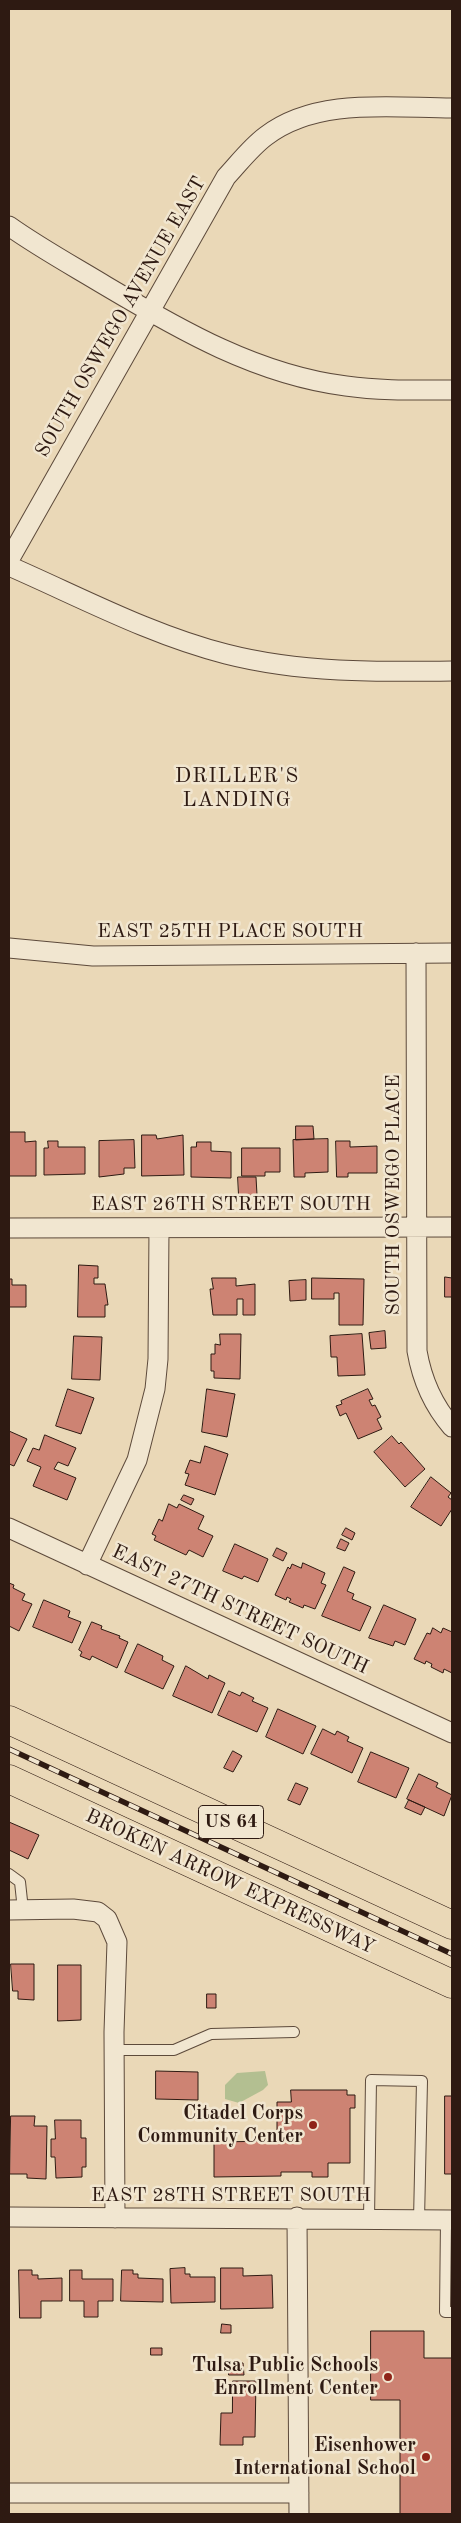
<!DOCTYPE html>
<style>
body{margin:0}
#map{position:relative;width:461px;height:2523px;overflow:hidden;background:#ead8b7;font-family:"Old Standard TT",serif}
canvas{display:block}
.frame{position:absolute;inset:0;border:10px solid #2e1a12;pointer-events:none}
</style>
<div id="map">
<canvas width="461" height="2523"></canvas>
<div class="frame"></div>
</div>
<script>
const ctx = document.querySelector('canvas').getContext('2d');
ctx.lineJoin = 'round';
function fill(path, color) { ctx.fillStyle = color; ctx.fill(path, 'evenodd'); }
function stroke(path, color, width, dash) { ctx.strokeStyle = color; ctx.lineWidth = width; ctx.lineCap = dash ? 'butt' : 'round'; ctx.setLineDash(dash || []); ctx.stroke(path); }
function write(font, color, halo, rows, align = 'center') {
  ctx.font = font + ' "Old Standard TT",serif'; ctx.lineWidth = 5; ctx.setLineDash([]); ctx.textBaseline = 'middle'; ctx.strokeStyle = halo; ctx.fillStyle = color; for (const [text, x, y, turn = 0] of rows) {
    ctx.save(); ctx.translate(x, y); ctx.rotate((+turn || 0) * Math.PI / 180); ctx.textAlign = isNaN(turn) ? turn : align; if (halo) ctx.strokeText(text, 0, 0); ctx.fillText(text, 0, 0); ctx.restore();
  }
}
const green = new Path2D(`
 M265 2071 268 2085 263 2090 239 2103 225 2099V2085L237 2073Z`);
const building = new Path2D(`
 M296 1126H313L314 1139 296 1140Z
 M9 1132H25V1142L36 1141V1176H9Z
 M142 1135H156L157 1139 183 1135 184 1175 142 1176Z
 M328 1139V1172L305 1173V1177H294L293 1140Z
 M134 1140 135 1168H124V1174L99 1177V1141Z
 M48 1141H58V1147H85V1174L44 1175V1148H48Z
 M336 1141H350V1147L377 1146V1173H348V1177H337Z
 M197 1142H211V1151L231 1152V1178L191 1177V1147H196Z
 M242 1148H280V1172H265V1176H242Z
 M238 1177H256L257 1195 239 1196Z
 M79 1265 98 1266V1278H94V1284H105L108 1305H105V1317H78Z
 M445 1277 452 1278V1297H445Z
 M212 1278H236V1286L255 1284V1315H243V1299H237V1315H213L210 1289H213Z
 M312 1278 364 1279 363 1325H339V1293H334V1299H312Z
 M9 1279H12V1285H26V1307H9Z
 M306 1280V1300L290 1301 289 1281Z
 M385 1331 386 1348 371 1349 369 1333Z
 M220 1334H241L240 1379 214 1378V1371H211V1354H215V1344L220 1345Z
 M362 1334 365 1375 338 1376 337 1357H331L330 1336Z
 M74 1336 102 1337 100 1380 72 1379Z
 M68 1389 94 1398 81 1434 56 1426Z
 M207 1389 235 1394 227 1437 202 1432Z
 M368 1389 373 1399 369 1400 372 1406 375 1405 381 1417 377 1419 382 1429 358 1439 346 1413 340 1416 336 1406 342 1404 341 1401Z
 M9 1431 27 1439 14 1466 9 1464Z
 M45 1435 76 1448 68 1466 58 1462 54 1469 76 1478 67 1500 33 1486 41 1467 27 1461 33 1448 39 1450Z
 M392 1436 399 1444 401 1442 425 1469 405 1487 374 1452Z
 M205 1446 228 1454 215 1495 185 1485 189 1474 185 1473 190 1460 200 1463Z
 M431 1477 451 1493 448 1497 452 1500V1509L441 1526 411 1507Z
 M184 1495 194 1499 191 1505 181 1500Z
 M169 1504 177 1508 179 1504 204 1516 198 1529 213 1536 203 1557 189 1550 186 1555 154 1540 156 1536 152 1534 159 1519 162 1521Z
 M346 1528 355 1533 352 1540 342 1535Z
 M341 1539 349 1543 345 1551 337 1548Z
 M235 1544 268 1559 258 1582 244 1576 242 1579 223 1571Z
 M277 1548 287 1553 283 1561 273 1556Z
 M303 1563 325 1573 321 1583 326 1585 315 1609 304 1605 303 1608 289 1602 291 1599 287 1597 286 1600 275 1595 288 1567 290 1569 292 1564 301 1568Z
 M344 1567 355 1572 347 1591 354 1594 352 1599 371 1607 360 1631 322 1616Z
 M9 1583 14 1585 13 1588 25 1594 22 1600 32 1604 19 1631 9 1626Z
 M44 1600 70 1611 68 1617 81 1622 72 1643 33 1627Z
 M384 1605 416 1619 405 1645 395 1641 393 1646 369 1638Z
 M92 1622 102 1626 101 1629 120 1636 119 1638 128 1642 117 1668 92 1656 90 1660 80 1656 82 1652 79 1650Z
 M433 1628 441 1633 443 1628 452 1632V1673L444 1669 443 1673 431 1667 432 1664 426 1661 425 1664 414 1659 427 1633 430 1634Z
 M138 1644 163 1656 162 1660 174 1666 163 1689 125 1672Z
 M186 1666 208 1679 209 1675 225 1683 212 1713 173 1696Z
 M229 1691 240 1696 242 1692 254 1698 252 1701 268 1708 257 1732 218 1715Z
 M278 1709 316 1726 303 1754 266 1737Z
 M323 1729 335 1735 337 1731 349 1737 347 1741 363 1748 352 1773 311 1754Z
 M233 1751 242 1756 233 1772 224 1768Z
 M371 1752 409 1768 396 1798 358 1782Z
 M419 1774 438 1783 436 1787 452 1795 444 1816 407 1799Z
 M296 1783 308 1788 300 1805 288 1800Z
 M409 1800 425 1807 421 1815 405 1808Z
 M9 1822 39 1835 28 1859 9 1850Z
 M11 1964H34V2000L18 1999V1991H13Z
 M58 1965H81V2020L58 2021Z
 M207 1994H216V2008H207Z
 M156 2071 198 2072V2100L156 2099Z
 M291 2090H347V2095H355V2108H350V2163H328V2177H312V2172H281V2176L214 2177V2142L277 2141V2102H291Z
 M445 2096H452V2174H445Z
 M11 2116H35L34 2126H47L46 2179 27 2178V2174H10Z
 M55 2120H81V2138H86V2167H82V2177L56 2178 55 2157H51V2139H55Z
 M185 2268V2274H190V2277H215V2302L171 2303 170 2269Z
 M221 2268H243V2276L272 2275 273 2308 221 2309Z
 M19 2270H32V2275H38V2279L62 2278V2301H41V2318H20Z
 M70 2270H82V2279H113V2301H98V2317H84V2301H70Z
 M122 2270H133V2274H138V2278L163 2279V2302L121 2301Z
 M222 2324 231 2325V2333H221Z
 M371 2331H424V2358H452V2514H400V2400H371Z
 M151 2348H162V2355H151Z
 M228 2363H243L244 2375H229Z
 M233 2381H256L255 2437H243V2445H220L221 2413H232Z`);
const service = new Path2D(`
 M9 1874 20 1882 23 1910
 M115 2050H174L211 2034 294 2032
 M369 2219 371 2080 422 2081 419 2220
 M446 2220 445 2312H452`);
const minor = new Path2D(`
 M9 226C40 248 73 266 106 286 180 330 258 375 346 386 381 391 417 390 452 390
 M9 560 226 177C239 163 251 147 266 136 317 97 392 108 452 108
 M9 566C80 597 151 635 226 654 300 673 377 672 452 671
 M9 948 93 956 452 953
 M416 953 417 1351C422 1380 432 1404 452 1427
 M9 1228 452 1227
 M9 1528 452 1733
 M87 1565 137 1460 155 1389 158 1359 159 1228
 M9 1910 73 1909 98 1912 107 1919 117 1942 114 2032 115 2218
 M9 2217 452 2220
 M297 2217 299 2514
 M9 2493H299`);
const motorway = new Path2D(`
 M9 1720 452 1925
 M9 1779 452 1984`);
const rail = new Path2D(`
 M9 1749 452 1954`);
const markers = [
 [313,2125,5,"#8f2418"],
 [388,2377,5,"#8f2418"],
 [426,2457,5,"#8f2418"]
];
const shields = [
 [231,1822,65]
];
const shieldNames = [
 ["US 64",231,1822]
];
const streetNames = [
 ["SOUTH OSWEGO AVENUE EAST",121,317,-60],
 ["EAST 25TH PLACE SOUTH",230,932],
 ["SOUTH OSWEGO PLACE",394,1195,-90],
 ["EAST 26TH STREET SOUTH",231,1205],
 ["EAST 27TH STREET SOUTH",240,1610,25],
 ["BROKEN ARROW EXPRESSWAY",230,1882,25],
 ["EAST 28TH STREET SOUTH",231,2196]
];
const poiNames = [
 ["Citadel Corps",303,2114],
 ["Community Center",303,2137],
 ["Tulsa Public Schools",378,2366],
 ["Enrollment Center",378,2389],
 ["Eisenhower",416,2446],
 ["International School",416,2469]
];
const neighbourhoodNames = [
 ["DRILLER'S",237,776],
 ["LANDING",237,800]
];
fill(green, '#b3bf91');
fill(building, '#cd8373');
stroke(building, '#2e1a12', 1);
stroke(service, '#5d4a3b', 12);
stroke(minor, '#5d4a3b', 21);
stroke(motorway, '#2e1a12', 29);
stroke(service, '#f1e6d0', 10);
stroke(minor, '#f1e6d0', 19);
stroke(motorway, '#ead8b7', 28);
stroke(rail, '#2e1a12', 5.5);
stroke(rail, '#f1e6d0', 4, [11]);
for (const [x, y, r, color] of markers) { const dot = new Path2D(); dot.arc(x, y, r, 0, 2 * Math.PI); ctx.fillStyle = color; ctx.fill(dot); stroke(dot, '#f1e6d0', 2); }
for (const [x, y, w] of shields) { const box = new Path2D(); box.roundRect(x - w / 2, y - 16.5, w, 33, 4); ctx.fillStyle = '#f1e6d0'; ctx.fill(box); stroke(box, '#2e1a12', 1); }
write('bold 19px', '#2e1a12', null, shieldNames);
write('20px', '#2e1a12', '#f1e6d0', streetNames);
write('bold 20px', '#2e1a12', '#f1e6d0', poiNames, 'right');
ctx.letterSpacing = '1px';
write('21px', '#2e1a12', '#f1e6d0', neighbourhoodNames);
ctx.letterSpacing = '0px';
</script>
